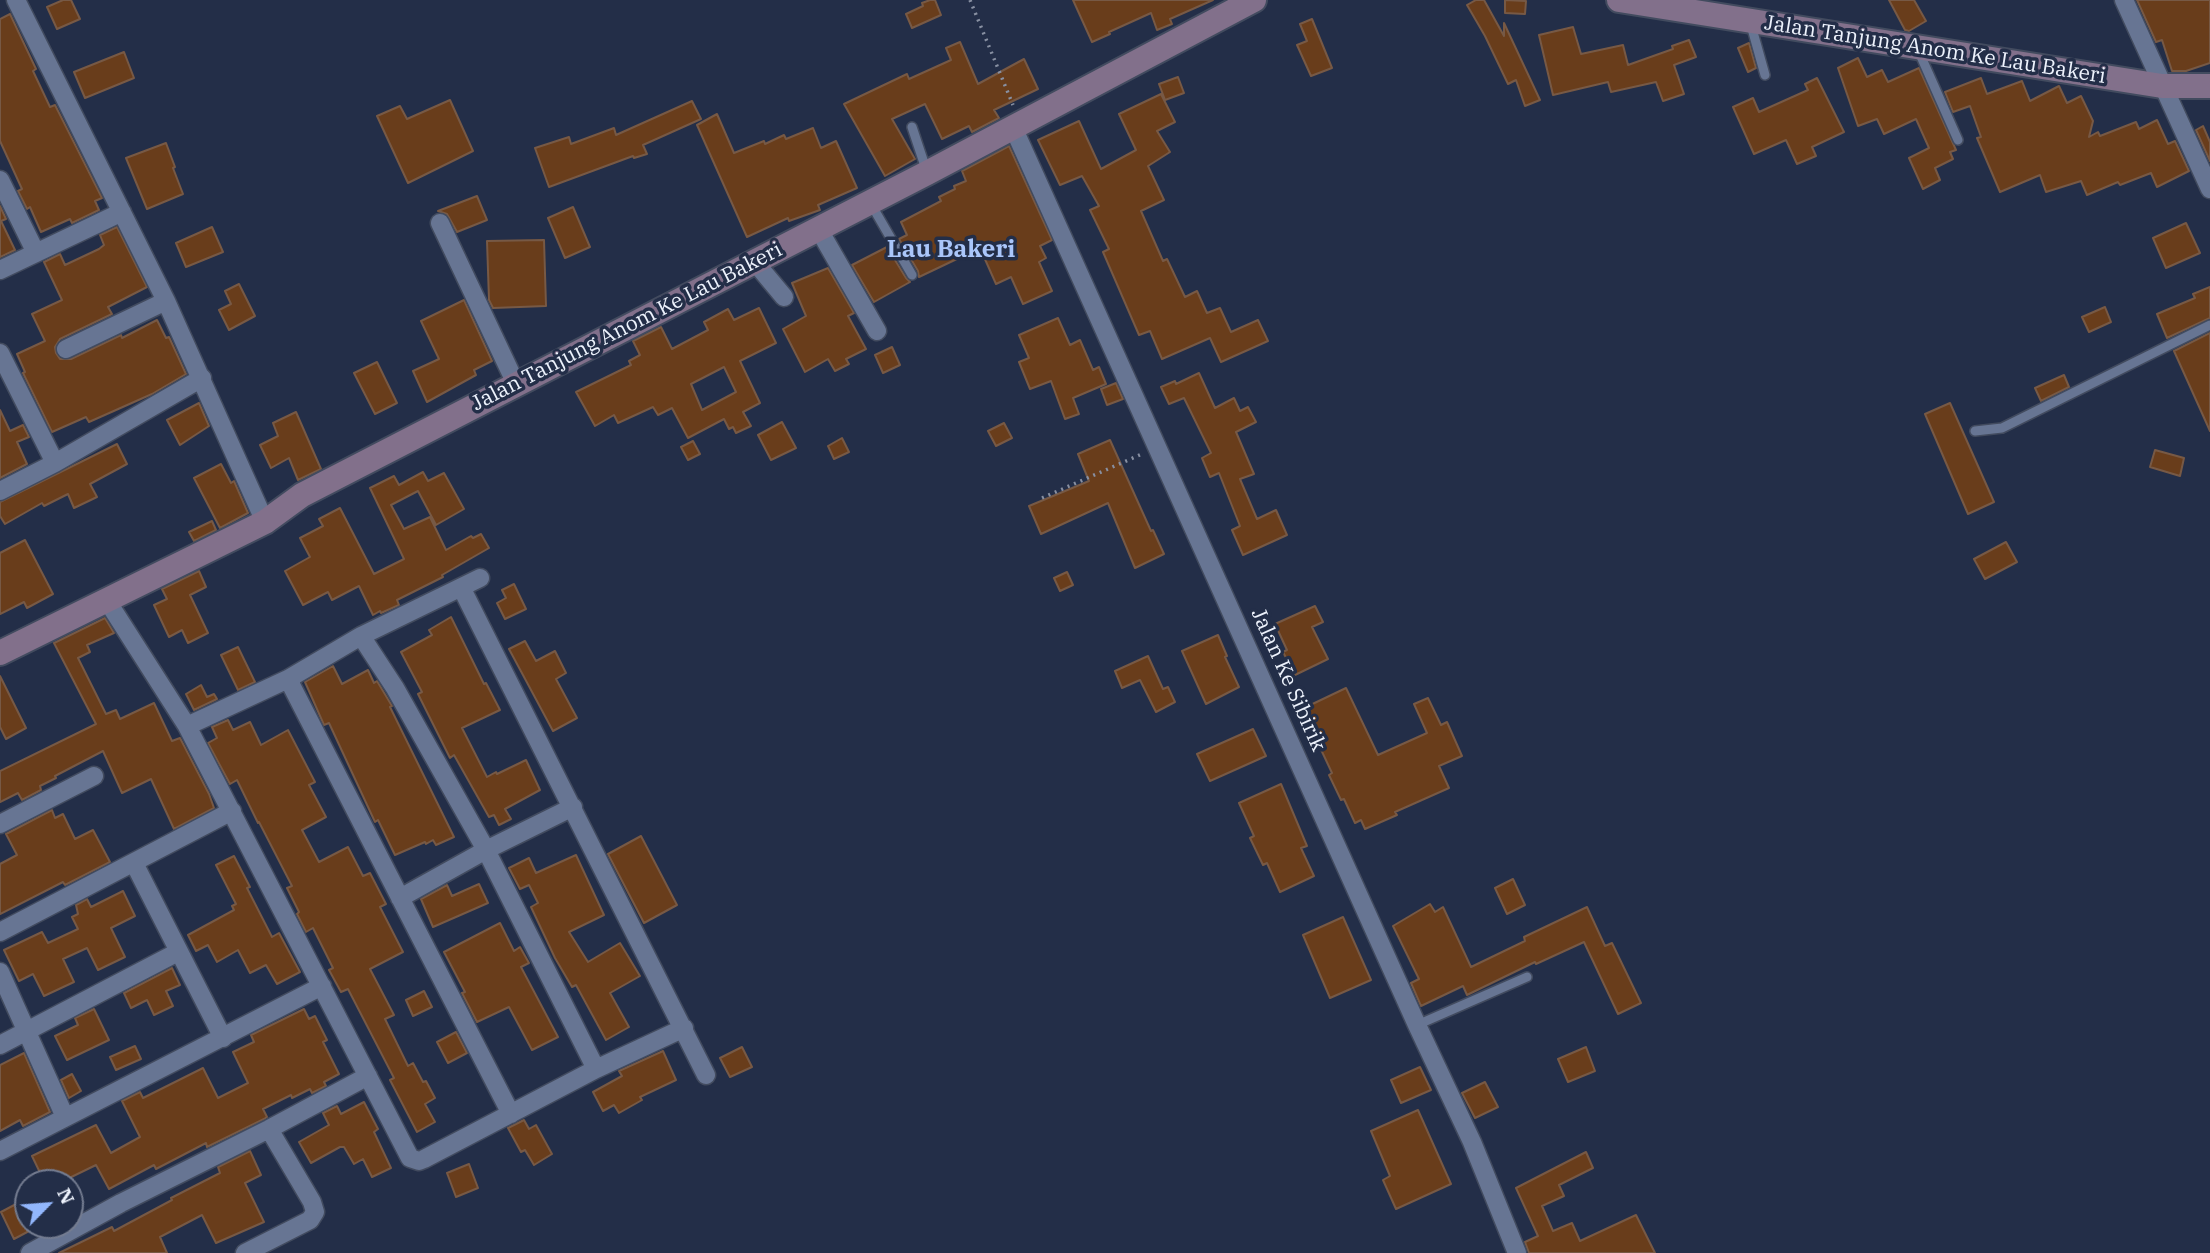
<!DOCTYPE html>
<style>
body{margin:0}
#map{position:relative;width:2210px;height:1253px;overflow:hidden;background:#232e48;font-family:"IBM Plex Serif",serif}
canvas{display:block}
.north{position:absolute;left:14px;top:1169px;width:70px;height:70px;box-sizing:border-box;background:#232e48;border:2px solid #747c90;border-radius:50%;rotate:65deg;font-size:19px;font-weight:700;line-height:28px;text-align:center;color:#edf2fc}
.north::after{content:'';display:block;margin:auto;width:24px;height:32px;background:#92b7fd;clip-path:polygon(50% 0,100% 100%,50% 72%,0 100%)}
</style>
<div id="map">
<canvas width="2210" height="1253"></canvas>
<div class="north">N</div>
</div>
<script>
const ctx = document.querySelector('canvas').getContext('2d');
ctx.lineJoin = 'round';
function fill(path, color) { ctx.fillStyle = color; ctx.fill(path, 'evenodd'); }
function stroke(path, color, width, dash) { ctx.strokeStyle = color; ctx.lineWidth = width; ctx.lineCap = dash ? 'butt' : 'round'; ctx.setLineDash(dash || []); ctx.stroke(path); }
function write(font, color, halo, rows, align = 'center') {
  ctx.font = font + ' "IBM Plex Serif",serif'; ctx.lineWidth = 7; ctx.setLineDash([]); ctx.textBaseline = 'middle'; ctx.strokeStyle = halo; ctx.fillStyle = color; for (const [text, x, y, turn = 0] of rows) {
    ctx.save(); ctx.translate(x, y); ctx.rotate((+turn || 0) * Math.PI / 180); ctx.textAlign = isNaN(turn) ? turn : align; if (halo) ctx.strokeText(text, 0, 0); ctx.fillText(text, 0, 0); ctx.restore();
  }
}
const building = new Path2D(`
 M63 0H71L80 19 57 29 47 7Z
 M930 0H935L941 15 912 28 906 14 923 6 922 3Z
 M1073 0H1213L1170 19 1172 24 1157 30 1151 13 1109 32 1110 34 1092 42Z
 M1476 0H1484L1504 36V23L1540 100 1525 106 1516 80 1508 84 1485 36 1467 5Z
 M1505 0 1526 1 1525 14 1505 13Z
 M1889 0H1914L1926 21 1909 31 1905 30Z
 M2137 0H2210V63L2186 71H2172L2162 40 2156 42Z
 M10 14 36 69 33 71 50 107 55 105 102 198 95 201 99 210 72 223 70 219 41 232 30 207 27 209 18 191 22 189 0 141V19Z
 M1312 19 1332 68 1311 76 1297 45 1307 41 1300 24Z
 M1573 27 1581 54 1623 45 1628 65 1673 49 1672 46 1689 40 1696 57 1674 65 1684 94 1663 101 1656 82 1611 92 1608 82 1553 95 1539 35Z
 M960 42 978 84 1024 59 1038 89 994 110 999 118 972 132 969 126 942 139 925 104 892 119 915 159 885 176 844 104 907 74 909 79 951 60 946 48Z
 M1749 43 1756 68 1748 72 1738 48Z
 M124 52 134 78 85 98 74 72Z
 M1858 58 1867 77 1882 70 1888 82 1919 68 1956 150 1950 152 1953 159 1935 168 1940 180 1923 189 1909 158 1929 148 1916 119 1884 134 1877 119 1858 126 1838 68Z
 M1178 77 1184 93 1165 100 1159 84Z
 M1817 78 1844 132 1812 147 1816 156 1797 164 1786 140 1754 154 1733 107 1753 98 1759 112 1808 90 1805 84Z
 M1981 78 1987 94 2022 81 2030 101 2059 86 2067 103 2081 96 2093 121 2089 137 2098 132 2100 136 2136 122 2139 129 2157 120 2168 144 2175 141 2189 171 2157 187 2151 173 2120 185 2118 182 2087 195 2081 181 2046 192 2040 175 2000 192 1977 138 1981 137 1970 106 1953 112 1945 92Z
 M1161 94 1175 122 1157 131 1170 152 1148 166 1164 200 1141 211 1163 261 1167 259 1185 297 1197 291 1207 313 1220 308 1231 332 1258 320 1268 341 1221 362 1210 338 1162 359 1150 331 1139 335 1103 252 1109 249 1090 210 1099 206 1082 176 1060 185 1038 140 1079 121 1101 169 1136 150 1119 114Z
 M450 100 473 151 408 183 377 116 400 106 407 119Z
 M692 101 701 119 643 145 647 154 634 158 633 156 549 187 535 148 569 137 571 144 614 128 616 135Z
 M717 114 734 153 764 141 765 144 784 135 786 139 813 128 821 148 836 141 857 188 818 205 820 210 789 221 788 218 747 237 697 125Z
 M2203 126 2210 142V161L2196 130Z
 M166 143 175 167 173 168 183 194 147 209 126 158Z
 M1009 146 1052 240 1040 246 1046 258 1039 262 1052 291 1023 304 1011 277 996 284 980 248 919 277 918 271 899 239 907 235 901 222 941 201 939 197 955 189 954 186 966 181 962 171Z
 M477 196 487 220 457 232 447 214 438 211Z
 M0 206 6 219 1 221 15 250 0 257Z
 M573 207 590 247 565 258 548 218Z
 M2186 223 2200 253 2166 268 2153 238Z
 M117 227 147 287 108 307 112 314 60 339 55 347 56 353 60 359H71L121 335 122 338 157 320 166 338 169 337 186 374 152 394 89 422 86 417 52 432 23 373 25 372 17 354 45 341 32 314 62 300 44 262 60 254 65 265 99 249 104 245 100 235Z
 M212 227 223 252 186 267 176 243Z
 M544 240 546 306 493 308 489 300 487 241Z
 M887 247 906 278 910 282 874 302 852 265Z
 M828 268 854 313 848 316 866 349 846 359 849 364 835 371 828 359 805 372 783 329 806 316 792 283Z
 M239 284 255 316 229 330 219 310 231 304 225 291Z
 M2210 287V318L2167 338 2157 314 2195 298 2193 294Z
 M464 300 492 361 474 370 476 375 427 402 413 371 439 359 421 321Z
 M2105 307 2111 322 2089 332 2082 317Z
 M759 308 776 343 740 361 760 403 743 412 751 426 736 433 733 427 729 429 724 419 688 438 672 408 658 415 653 407 618 423 614 415 595 426 576 392 631 365 629 361 640 355 633 341 661 327 672 349 708 330 704 322 728 309 734 320ZM724 367 736 392 702 410 691 384Z
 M1058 318 1070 345 1080 340 1093 370 1099 367 1106 384 1073 398 1079 414 1065 419 1051 381 1030 389 1019 362 1029 358 1019 335Z
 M2210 333V431L2174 351Z
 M892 347 900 365 883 373 875 355Z
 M377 362 397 403 375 414 354 373Z
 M1199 373 1215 408 1234 398 1240 411 1248 407 1256 422 1236 432 1254 474 1240 479 1257 519 1276 510 1287 535 1243 555 1232 530 1240 526 1219 473 1210 477 1202 458 1211 453 1184 398 1169 404 1161 387 1175 381 1176 384Z
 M2064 375 2069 387 2041 401 2035 388Z
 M1116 383 1123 399 1107 405 1101 389Z
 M199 403 209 426 180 445 167 420Z
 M1950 403 1994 502 1968 514 1925 414Z
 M0 410 10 431 23 425 29 437 17 442 27 464 0 478Z
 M296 412 321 469 298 480 289 458 271 468 260 445 278 436 273 423Z
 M782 422 796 448 771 460 758 435Z
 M1004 423 1012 438 996 446 988 431Z
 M842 438 849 452 834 459 828 446Z
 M1110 440 1151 531 1153 530 1164 554 1135 568 1108 503 1041 534 1029 506 1089 481 1078 454Z
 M693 441 700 454 688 460 681 447Z
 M117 444 127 464 90 484 97 497 74 508 68 494 44 506 42 503 5 524 0 516V502Z
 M2155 450 2184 458 2180 476 2150 467Z
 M221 464 231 483 234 481 248 513 220 528 194 478Z
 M423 472 428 481 444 473 464 509 436 525 418 491 391 505 404 529 430 517 446 550 471 536 473 538 481 534 489 548 442 575 443 577 397 600 399 605 381 613 380 611 373 615 359 586 332 600 328 592 303 605 285 571 310 557 300 538 323 526 319 519 340 508 374 574 404 559 370 488 394 476 399 485Z
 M212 521 216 530 194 541 189 532Z
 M25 540 53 594 27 608 24 602 0 614V553Z
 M2006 542 2017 562 1985 579 1974 559Z
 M199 571 206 587 190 595 208 633 188 643 182 630 169 637 154 605 167 599 162 589Z
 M1067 572 1073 585 1060 591 1054 578Z
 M514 584 526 609 505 619 497 603 506 598 502 590Z
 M1315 606 1323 622 1312 627 1328 659 1295 675 1283 652 1287 650 1275 624Z
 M451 617 484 684 486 683 500 710 462 728 487 777 496 772 497 774 526 760 540 790 505 809 511 819 499 825 494 815 489 817 454 755 450 758 418 694 422 692 401 652 432 635 429 630Z
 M105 618 114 633 87 645 90 652 78 658 106 714 116 710 120 719 154 703 172 741 180 738 209 794 214 808 174 829 151 779 122 793 103 751 55 776 56 778 40 786 41 790 22 800 18 793 0 802V771L96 724 54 643Z
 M1218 635 1227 656 1225 657 1239 687 1206 704 1182 651Z
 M525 641 536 661 555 651 566 673 556 679 577 718 553 731 509 649Z
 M238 647 255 682 238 690 221 655Z
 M1148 656 1163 689 1168 687 1175 702 1156 712 1140 680 1122 688 1115 671Z
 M333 666 342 684 368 670 374 683 377 681 392 706 390 707 454 837 436 845 433 840 426 844 425 842 395 855 378 820 375 822 329 723 324 725 305 682Z
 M0 676 26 728 6 739 0 727Z
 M201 685 207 697 214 694 217 699 194 710 186 694Z
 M1346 688 1378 755 1427 733 1414 704 1428 698 1441 725 1447 722 1462 756 1439 766 1449 788 1395 812 1397 815 1365 829 1361 820 1355 823 1344 799 1341 800 1329 775 1332 773 1302 709Z
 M228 720 233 730 250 722 261 745 288 730 315 782 309 785 326 817 302 830 319 862 348 847 363 876 370 873 386 904 380 907 403 952 370 969 394 1015 385 1019 408 1066 413 1063 423 1082 426 1081 435 1098 425 1104 435 1122 417 1132 390 1080 394 1078 348 989 341 992 329 970 333 968 313 928 306 932 297 914 299 912 287 888 292 886 259 822 258 823 237 780 230 784 208 743 217 738 212 727Z
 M1253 729 1266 756 1210 781 1197 754Z
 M1281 784 1307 846 1301 848 1314 876 1280 892 1267 863 1263 865 1250 838 1254 836 1239 803Z
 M52 810 55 818 63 814 75 839 93 830 110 862 65 885 63 882 0 914V864L17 855 6 834Z
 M641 836 677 905 644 923 608 854Z
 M576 855 604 915 569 932 588 962 620 943 640 976 610 993 629 1027 606 1040 576 985 572 987 555 958 531 907 538 903 529 885 520 889 509 868 529 858 536 873Z
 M234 856 250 887 247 888 272 937 279 933 300 972 277 984 266 965 250 973 238 950 217 962 208 945 196 951 188 935 234 910 232 906 236 904 216 865Z
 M1513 879 1525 905 1507 914 1495 888Z
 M479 884 488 903 433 927 421 899 447 885 452 896Z
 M123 891 135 916 111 928 125 957 98 970 87 948 63 959 74 982 44 996 33 974 19 981 4 950 42 932 48 943 78 929 72 917 78 914 76 905 87 899 91 907Z
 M1430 904 1435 912 1443 907 1471 967 1525 941 1524 937 1587 907 1605 946 1612 943 1641 1003 1618 1014 1584 942 1536 964 1535 962 1467 995 1463 986 1421 1006 1411 983 1419 979 1393 926Z
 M1343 917 1371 980 1330 998 1303 935Z
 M500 923 514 951 520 947 529 963 521 967 558 1037 532 1050 509 1007 477 1022 462 993 465 992 444 952Z
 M172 968 180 985 166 991 173 1006 154 1015 147 1000 131 1008 124 993Z
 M424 991 432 1007 413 1016 406 1000Z
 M94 1009 109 1040 67 1060 55 1036 78 1025 75 1018Z
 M304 1009 309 1019 315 1016 327 1040 323 1042 339 1074 324 1082 326 1086 312 1093 310 1089 292 1098 291 1095 263 1109 267 1117 264 1119 207 1147 206 1143 156 1169 154 1165 109 1189 96 1165 59 1183H45L32 1156 96 1125 111 1153 140 1137 122 1101 140 1092 143 1098 203 1068 218 1098 248 1083 233 1052 254 1042 251 1035Z
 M456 1032 467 1053 448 1063 437 1042Z
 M135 1046 141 1059 116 1070 110 1057Z
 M742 1047 752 1067 730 1077 720 1058Z
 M1586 1047 1595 1071 1568 1082 1558 1059Z
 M663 1051 676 1080 640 1097 642 1100 619 1113 614 1105 603 1111 593 1092 622 1076 619 1071Z
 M24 1053 50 1112 23 1126 20 1120 0 1131V1065Z
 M1420 1067 1431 1090 1401 1103 1391 1080Z
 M72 1074 81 1091 69 1098 61 1080Z
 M1485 1082 1498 1107 1475 1118 1462 1093Z
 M364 1102 378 1129 374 1132 391 1168 372 1177 363 1159 354 1164 344 1147H340L311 1163 299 1142 329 1125 323 1113 337 1106 341 1114Z
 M1418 1110 1451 1184 1396 1209 1383 1180 1390 1176 1371 1131Z
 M524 1120 529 1129 536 1125 552 1154 534 1165 525 1150 521 1152 508 1128Z
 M250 1151 261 1175 245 1183 264 1222 216 1243 202 1215 160 1237 167 1253H59L112 1227 114 1231 172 1200 171 1198 220 1173 218 1167Z
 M1586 1152 1593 1168 1559 1185 1564 1196 1542 1206 1553 1231 1572 1223 1580 1241 1636 1215 1655 1253H1529L1525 1242 1538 1236 1516 1188Z
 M469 1164 478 1188 456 1197 447 1173Z
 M18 1203 31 1230 14 1239 1 1212Z`);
const path = new Path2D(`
 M970 0 1013 105
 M1042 498 1142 454`);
const lane = new Path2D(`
 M1751 25 1765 75
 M1919 52 1958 140
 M912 127 927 172
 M871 204 912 275
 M1975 431 2002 428 2210 325
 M1417 1025 1527 977`);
const street = new Path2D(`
 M16 0 166 301 265 522
 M2124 0 2210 189
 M1013 127 1417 1025 1472 1142 1517 1253
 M0 180 35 251
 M440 223 516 384
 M818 228 877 331
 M754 261 784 297
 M0 270 122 212
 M66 349 166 301
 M0 353 55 463
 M0 491 55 463 202 378
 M462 589 706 1075
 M106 599 187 726 410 1158 419 1161 424 1159 596 1069 684 1028
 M361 636 395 688 486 850 596 1069
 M288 679 511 1114
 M187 726 288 679 361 636 480 578
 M0 824 94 776
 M134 863 223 1038
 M400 898 486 850 573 807
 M0 932 232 811
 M0 972 65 1117
 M0 1045 178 952
 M0 1151 322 986
 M30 1253 121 1203 269 1129 368 1076
 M245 1253 310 1220 315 1212 312 1202 269 1129`);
const secondary = new Path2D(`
 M1619 0 2162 86H2210
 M0 653 265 522 302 495 927 173 1254 0`);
const streetNames = [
 ["Jalan Tanjung Anom Ke Lau Bakeri",1935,50,9],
 ["Jalan Tanjung Anom Ke Lau Bakeri",627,327,-27],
 ["Jalan Ke Sibirik",1288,680,66]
];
const quarterNames = [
 ["Lau Bakeri",951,250]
];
fill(building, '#693d1b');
stroke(building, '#775945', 2);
stroke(lane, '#424b5f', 12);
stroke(street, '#424b5f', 21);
stroke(secondary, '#424b5f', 28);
stroke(path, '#8890a2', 3.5, [2, 5]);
stroke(lane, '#677593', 9);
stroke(street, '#677593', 18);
stroke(secondary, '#82708b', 24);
write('21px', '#edf2fc', '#232e48', streetNames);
write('bold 24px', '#aac6fa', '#232e48', quarterNames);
</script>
